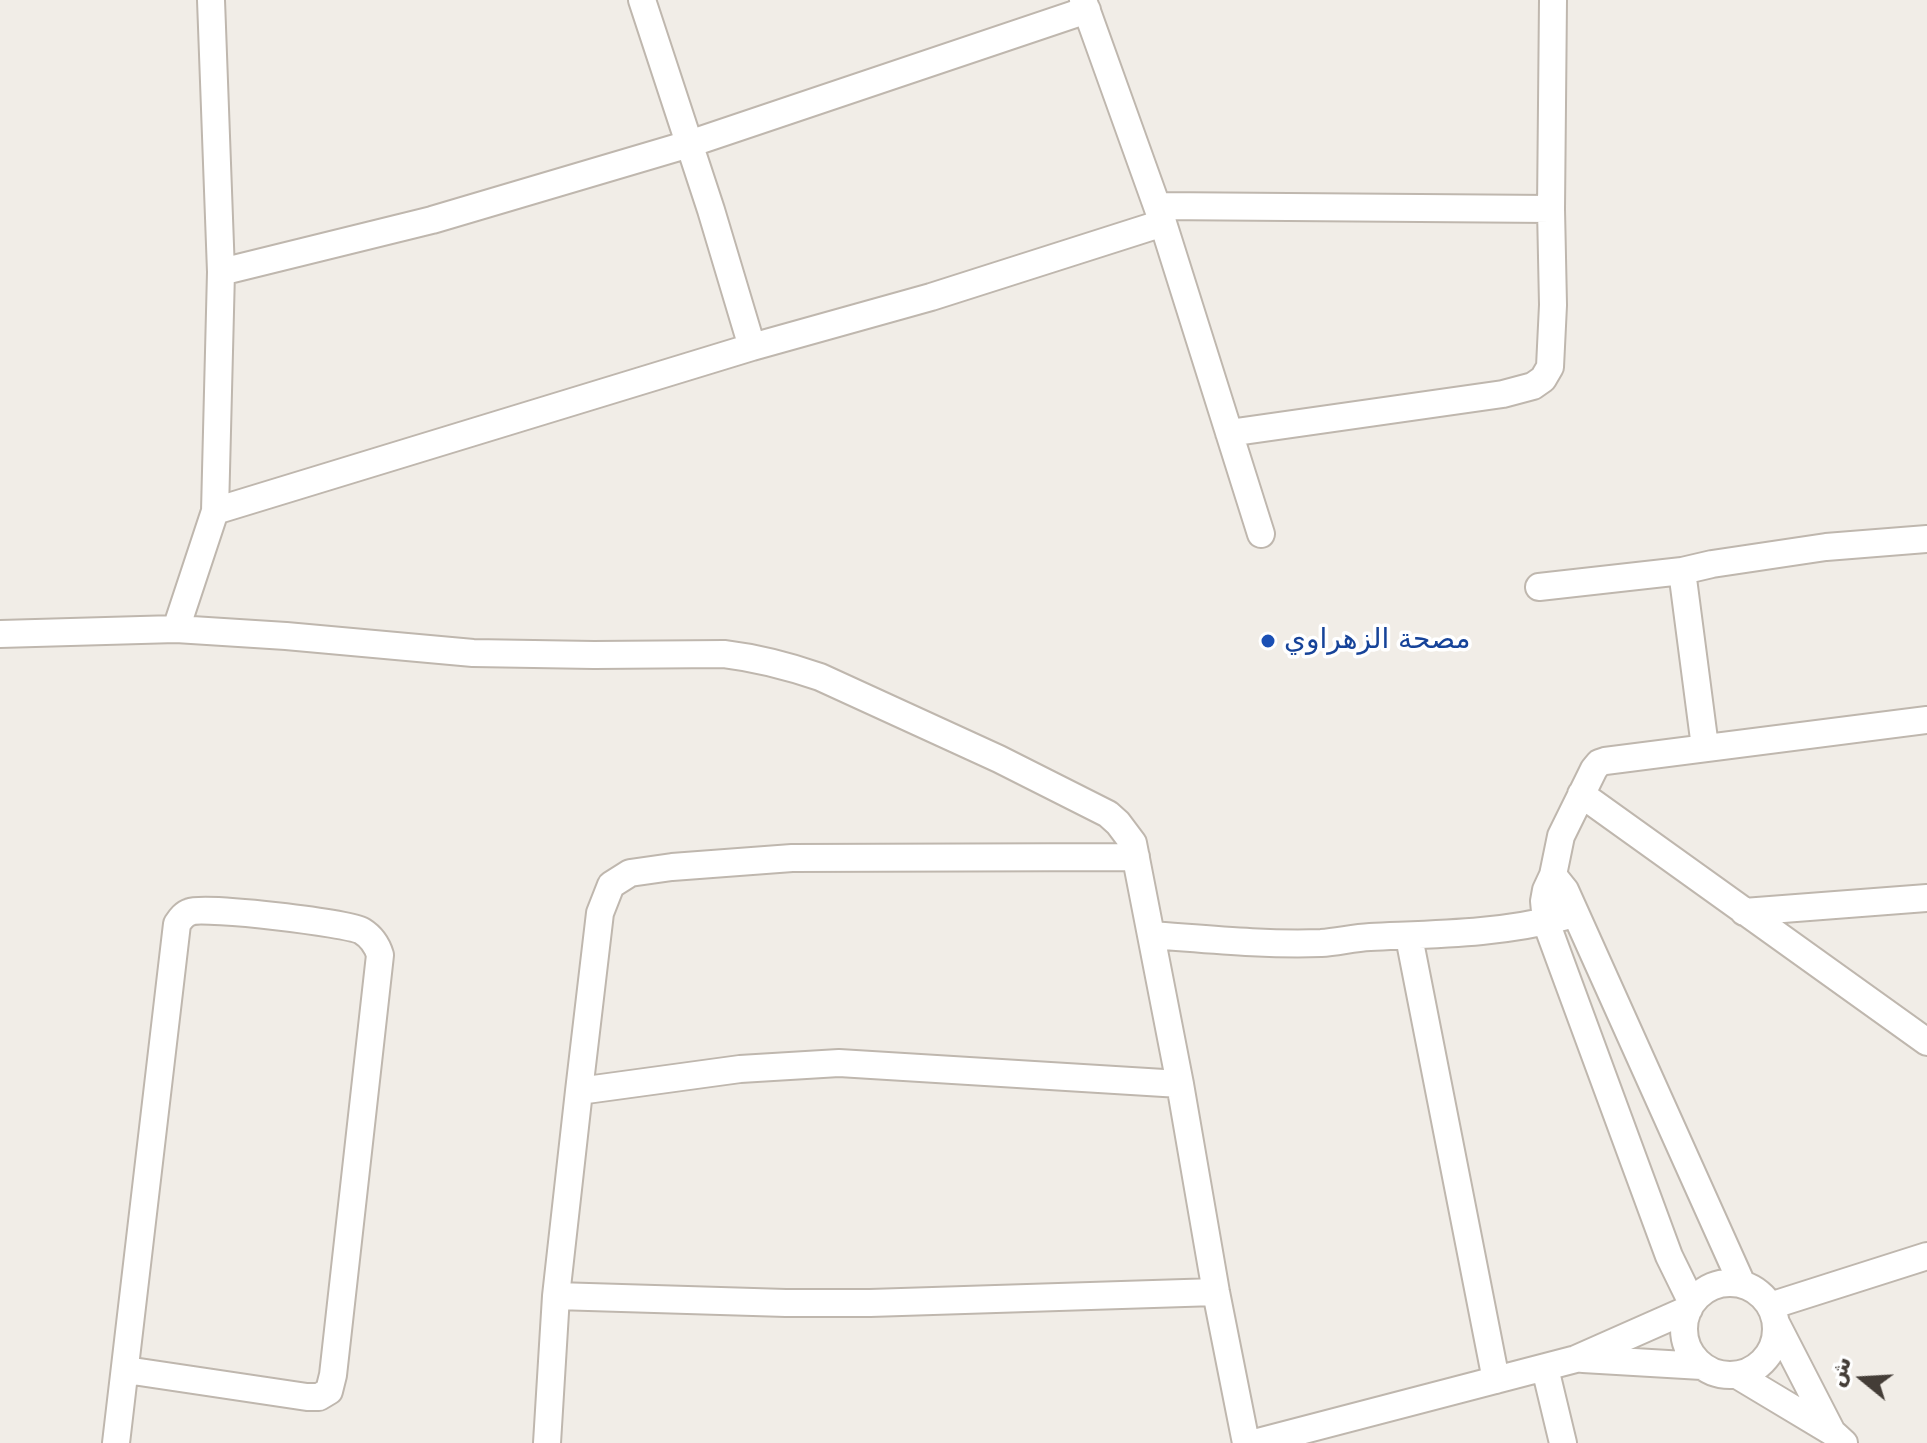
<!DOCTYPE html>
<meta charset="utf-8">
<style>
body{margin:0}
#map{position:relative;width:1927px;height:1443px;overflow:hidden;background:#f1ede7;font-family:"DejaVu Sans","Noto Naskh Arabic",sans-serif}
canvas{display:block}
.north{position:absolute;left:1823px;top:1339px;width:80px;height:80px;-webkit-text-stroke:6px #fff;paint-order:stroke;rotate:288deg;font-size:22px;font-weight:700;line-height:32px;text-align:center;color:#443d37}
.north::after{content:'';display:block;margin:auto;width:28px;height:36px;background:#443d37;clip-path:polygon(50% 0,100% 100%,50% 72%,0 100%)}
</style>
<div id="map">
<canvas width="1927" height="1443"></canvas>
<div class="north">ش</div>
</div>
<script>
const ctx = document.querySelector('canvas').getContext('2d');
ctx.lineJoin = 'round';
function stroke(path, color, width, dash) { ctx.strokeStyle = color; ctx.lineWidth = width; ctx.lineCap = dash ? 'butt' : 'round'; ctx.setLineDash(dash || []); ctx.stroke(path); }
function write(font, color, halo, rows, align = 'center') {
  ctx.font = font + ' "DejaVu Sans","Noto Naskh Arabic",sans-serif'; ctx.lineWidth = 7; ctx.setLineDash([]); ctx.textBaseline = 'middle'; ctx.strokeStyle = halo; ctx.fillStyle = color; for (const [text, x, y, turn = 0] of rows) {
    ctx.save(); ctx.translate(x, y); ctx.rotate((+turn || 0) * Math.PI / 180); ctx.textAlign = isNaN(turn) ? turn : align; if (halo) ctx.strokeText(text, 0, 0); ctx.fillText(text, 0, 0); ctx.restore();
  }
}
const minor = new Path2D(`
 M642 0 711 210 752 347
 M1083 0 1163 223 1261 534
 M1157 206 1551 209
 M221 272 432 220 689 144 1087 10
 M1229 433 1503 394 1533 386 1543 379 1550 367 1553 305 1551 209 1553 0
 M215 511 752 347 931 297 1163 223
 M1682 571 1705 747
 M1539 587 1682 571 1712 564 1826 547 1927 539
 M176 629 215 511 221 272 211 0
 M0 634 176 629 286 636 473 653 594 655 724 654C757 658 788 666 820 677L999 759 1108 814 1118 823 1133 843 1180 1084 1216 1292 1246 1443
 M1581 794 1927 1042
 M1553 875 1565 890 1742 1284
 M1744 912 1927 898
 M1151 935C1207 939 1264 945 1321 943 1337 942 1353 938 1370 937 1435 934 1500 934 1563 917
 M1409 937 1496 1380
 M579 1091 740 1069 839 1063 1180 1084
 M1684 1329a46 46 0 1 1 92 0a46 46 0 1 1-92 0Z
 M556 1296 786 1303H870L1216 1292
 M1692 1303 1669 1256 1546 922 1544 901 1546 890 1553 875 1561 836 1594 769 1599 763 1605 761 1927 720
 M1770 1306 1927 1256
 M1776 1323 1832 1432
 M1583 1359 1702 1366
 M1545 1368 1563 1443
 M1737 1375 1832 1432 1844 1443
 M116 1443 177 924C181 918 184 914 190 912 205 906 348 923 362 931 370 936 377 945 380 955L333 1375 329 1391 319 1397H307L126 1370
 M547 1443 556 1296 579 1091 600 913 611 885 630 873 672 867 792 858 1136 857
 M1254 1443 1576 1359 1689 1309`);
const markers = [
 [1268,641,8,"#1a4fb4"]
];
const transitNames = [
 ["مصحة الزهراوي",1284,641]
];
stroke(minor, '#bfb7ae', 30);
stroke(minor, '#fff', 26);
for (const [x, y, r, color] of markers) { const dot = new Path2D(); dot.arc(x, y, r, 0, 2 * Math.PI); ctx.fillStyle = color; ctx.fill(dot); stroke(dot, '#fff', 3); }
write('28px', '#164399', '#fff', transitNames, 'left');
</script>
